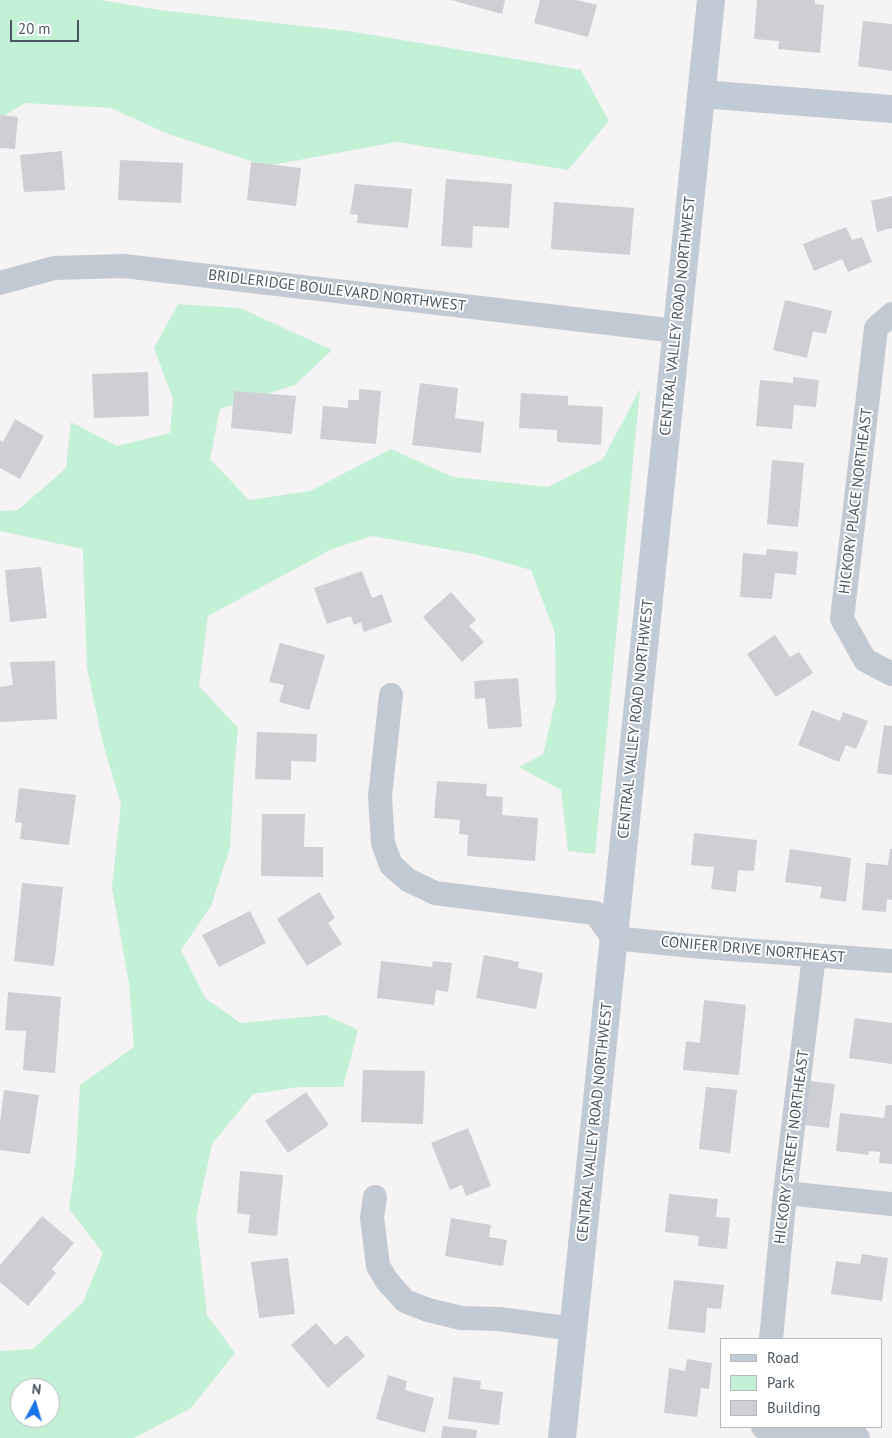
<!DOCTYPE html>
<style>
body{margin:0}
#map{position:relative;width:892px;height:1438px;overflow:hidden;background:#f5f3f3;font-family:"PT Sans",sans-serif}
canvas{display:block}
.legend{position:absolute;left:720px;top:1338px;width:162px;height:90px;box-sizing:border-box;background:#fff;border:1px solid #b7bbc0;margin:0;padding:6px 9px;list-style:none;font-size:15px;color:#4a5661}
.legend li{display:flex;align-items:center;gap:10px;height:25px}
.legend b{width:25px;border:1px solid #b7bbc0}
.north{position:absolute;left:10px;top:1378px;width:50px;height:50px;box-sizing:border-box;background:#fff;border:1px solid #b7bbc0;border-radius:50%;rotate:6deg;font-size:14px;font-weight:700;line-height:20px;text-align:center;color:#4a5661}
.north::after{content:'';display:block;margin:auto;width:18px;height:22px;background:#1a73e8;clip-path:polygon(50% 0,100% 100%,50% 72%,0 100%)}
.scale{position:absolute;left:10px;top:20px;width:69px;height:22px;box-sizing:border-box;border:2px solid #4a5661;border-top:0;padding-left:6px;font-size:15px;line-height:18px;white-space:nowrap;color:#4a5661;-webkit-text-stroke:4px #fff;paint-order:stroke}
</style>
<div id="map">
<canvas width="892" height="1438"></canvas>
<ul class="legend">
<li><b style="height:6px;background:#c1cbd6"></b>Road</li>
<li><b style="height:14px;background:#c3f1d5"></b>Park</li>
<li><b style="height:14px;background:#cdcfd5"></b>Building</li>
</ul>
<div class="north">N</div>
<div class="scale">20 m</div>
</div>
<script>
const ctx = document.querySelector('canvas').getContext('2d');
ctx.lineJoin = 'round';
function fill(path, color) { ctx.fillStyle = color; ctx.fill(path, 'evenodd'); }
function stroke(path, color, width, dash) { ctx.strokeStyle = color; ctx.lineWidth = width; ctx.lineCap = dash ? 'butt' : 'round'; ctx.setLineDash(dash || []); ctx.stroke(path); }
function write(font, color, halo, rows, align = 'center') {
  ctx.font = font + ' "PT Sans",sans-serif'; ctx.lineWidth = 4; ctx.setLineDash([]); ctx.textBaseline = 'middle'; ctx.strokeStyle = halo; ctx.fillStyle = color; for (const [text, x, y, turn = 0] of rows) {
    ctx.save(); ctx.translate(x, y); ctx.rotate((+turn || 0) * Math.PI / 180); ctx.textAlign = isNaN(turn) ? turn : align; if (halo) ctx.strokeText(text, 0, 0); ctx.fillText(text, 0, 0); ctx.restore();
  }
}
const green = new Path2D(`
 M0 0H100L160 10 348 31 581 70 609 121 568 170 397 142 266 166 168 134 111 108 25 103 0 118Z
 M178 304 240 308 332 350 295 385 220 409 210 459 249 500 310 491 391 449 453 477 548 487 603 459 640 389 595 854 568 851 561 790 519 767 543 754 556 699 555 633 531 570 474 554 372 536 332 549 208 616 199 686 238 728 234 771 230 848 211 906 181 950 206 999 241 1023 325 1015 358 1030 343 1087H299L253 1094 212 1144 196 1218 207 1315 235 1353 191 1408 134 1438H0V1351L33 1349 83 1302 103 1253 69 1209 76 1159 80 1085 134 1047 129 983 112 888 121 804 103 744 87 668 83 549 0 531V511L18 510 66 468 71 422 117 446 170 433 173 399 154 348ZM20 1388H50V1418H20Z`);
const building = new Path2D(`
 M451 0H505L502 14Z
 M540 0H576L597 5 588 37 534 23Z
 M757 0H815V4L824 5 820 53 778 49 779 41 754 39Z
 M863 21 892 24V71L858 66Z
 M0 115 18 117 15 149 0 148Z
 M62 151 65 190 24 192 20 155Z
 M120 160 183 163 181 203 118 200Z
 M251 162 301 168 296 206 247 200Z
 M446 179 512 184 509 228 473 226 472 248 441 246Z
 M355 184 412 189 408 228 357 223 358 215 350 214Z
 M892 196V228L877 232 871 201Z
 M554 202 634 208 630 255 551 249Z
 M846 227 852 240 862 237 872 262 848 272 842 259 814 271 803 244Z
 M785 300 832 311 826 334 813 331 807 358 773 350Z
 M148 372 149 416 94 418 92 374Z
 M793 377 819 380 816 407 794 405 792 429 756 426 760 380 793 383Z
 M420 383 458 388 455 418 484 422 481 453 412 445Z
 M359 389 381 391 376 444 320 439 323 406 348 408V400H359Z
 M234 391 296 396 292 434 231 428Z
 M521 393 568 396V405L603 407 601 445 557 442V430L519 428Z
 M15 419 44 436 20 479 0 468V440L3 442Z
 M772 460 804 463 798 527 767 524Z
 M767 549 798 552 796 575 775 573 772 599 740 597 743 553 766 555Z
 M41 567 47 618 10 622 5 570Z
 M362 571 372 598 382 594 392 622 364 632 361 622 354 625 351 616 327 624 314 588Z
 M451 592 476 620 469 626 484 642 462 662 423 617Z
 M775 635 790 657 799 652 813 673 776 697 747 654Z
 M280 643 325 655 309 710 279 702 284 685 269 682Z
 M55 661 57 719 0 722V687L13 685 10 662Z
 M518 678 522 727 488 729 485 698 475 699 474 681Z
 M812 710 840 721 843 712 868 721 856 749 846 745 839 762 798 745Z
 M884 725 892 726V775L877 773Z
 M257 732 317 734 316 762 291 761V780L255 779Z
 M437 781 487 784 486 796 503 797 502 815 538 818 535 861 467 856 468 835 459 834 460 820 434 818Z
 M19 788 76 795 69 845 20 839 22 823 15 822Z
 M262 814H305L304 847H323V877L261 876Z
 M694 833 757 840 754 871 738 870 736 892 711 889 714 867 691 865Z
 M790 849 851 858 846 902 820 898 822 887 785 882Z
 M890 849H892V900L887 899 886 912 862 910 866 863 888 865Z
 M22 883 63 887 54 966 14 961Z
 M319 892 335 918 328 923 342 944 307 966 277 919Z
 M250 911 266 943 219 967 202 935Z
 M484 955 519 962 518 968 543 973 536 1009 476 998Z
 M381 961 432 967 433 961 452 963 448 992 436 990 434 1005 377 998Z
 M8 992 61 997 55 1073 23 1070 26 1031 5 1030Z
 M704 1000 746 1005 739 1075 683 1070 686 1041 700 1043Z
 M855 1018 892 1023V1064L849 1058Z
 M363 1070 425 1071 423 1124 361 1122Z
 M810 1081 835 1084 829 1128 805 1125Z
 M706 1087 737 1090 730 1153 699 1149Z
 M4 1090 39 1095 30 1154 0 1150V1122Z
 M306 1092 329 1125 288 1153 265 1121Z
 M886 1105H892V1164L879 1163 880 1152 869 1151 868 1155 836 1151 840 1113 884 1118Z
 M468 1128 491 1186 466 1196 462 1185 450 1190 431 1143Z
 M240 1171 283 1175 277 1236 248 1233 250 1215 237 1213Z
 M669 1194 718 1199 716 1217 730 1218 727 1249 698 1246 699 1236 665 1232Z
 M42 1216 74 1243 52 1269 56 1273 28 1306 0 1282V1265Z
 M451 1218 491 1225 489 1237 507 1240 503 1266 445 1256Z
 M862 1254 888 1258 882 1301 831 1294 836 1261 860 1264Z
 M288 1258 295 1314 259 1318 251 1262Z
 M674 1280 724 1285 721 1309 707 1308 705 1333 668 1329Z
 M316 1323 335 1345 347 1335 365 1356 328 1388 291 1345Z
 M687 1359 712 1363 709 1389 701 1388 697 1417 664 1413 669 1368 685 1371Z
 M388 1375 407 1381 405 1390 434 1398 425 1433 376 1419Z
 M453 1377 481 1381 480 1389 503 1392 499 1425 448 1419Z
 M443 1426 477 1430 476 1438H441Z`);
const street = new Path2D(`
 M0 283 54 268 124 266 676 331
 M892 314 876 328 842 619 865 660 892 674
 M391 695 380 796 383 843 391 865 408 880 435 893 595 913 613 938 703 947 892 961
 M785 1193 892 1204
 M375 1197 372 1218 378 1266 387 1281 405 1301 428 1310 461 1318 499 1319 574 1329
 M771 1339 785 1193 814 956
 M763 1427 858 1438`);
const secondary = new Path2D(`
 M701 94 892 109
 M562 1438 711 0`);
const streetNames = [
 ["BRIDLERIDGE BOULEVARD NORTHWEST",337,291,7],
 ["CENTRAL VALLEY ROAD NORTHWEST",678,316,-84],
 ["HICKORY PLACE NORTHEAST",856,501,-83],
 ["CENTRAL VALLEY ROAD NORTHWEST",636,719,-84],
 ["CONIFER DRIVE NORTHEAST",753,950,5],
 ["CENTRAL VALLEY ROAD NORTHWEST",595,1122,-84],
 ["HICKORY STREET NORTHEAST",792,1147,-83]
];
fill(green, '#c3f1d5');
fill(building, '#cdcfd5');
stroke(street, '#c1cad2', 24);
stroke(secondary, '#c1cbd6', 28);
write('15px', '#4a5661', '#fff', streetNames);
</script>
